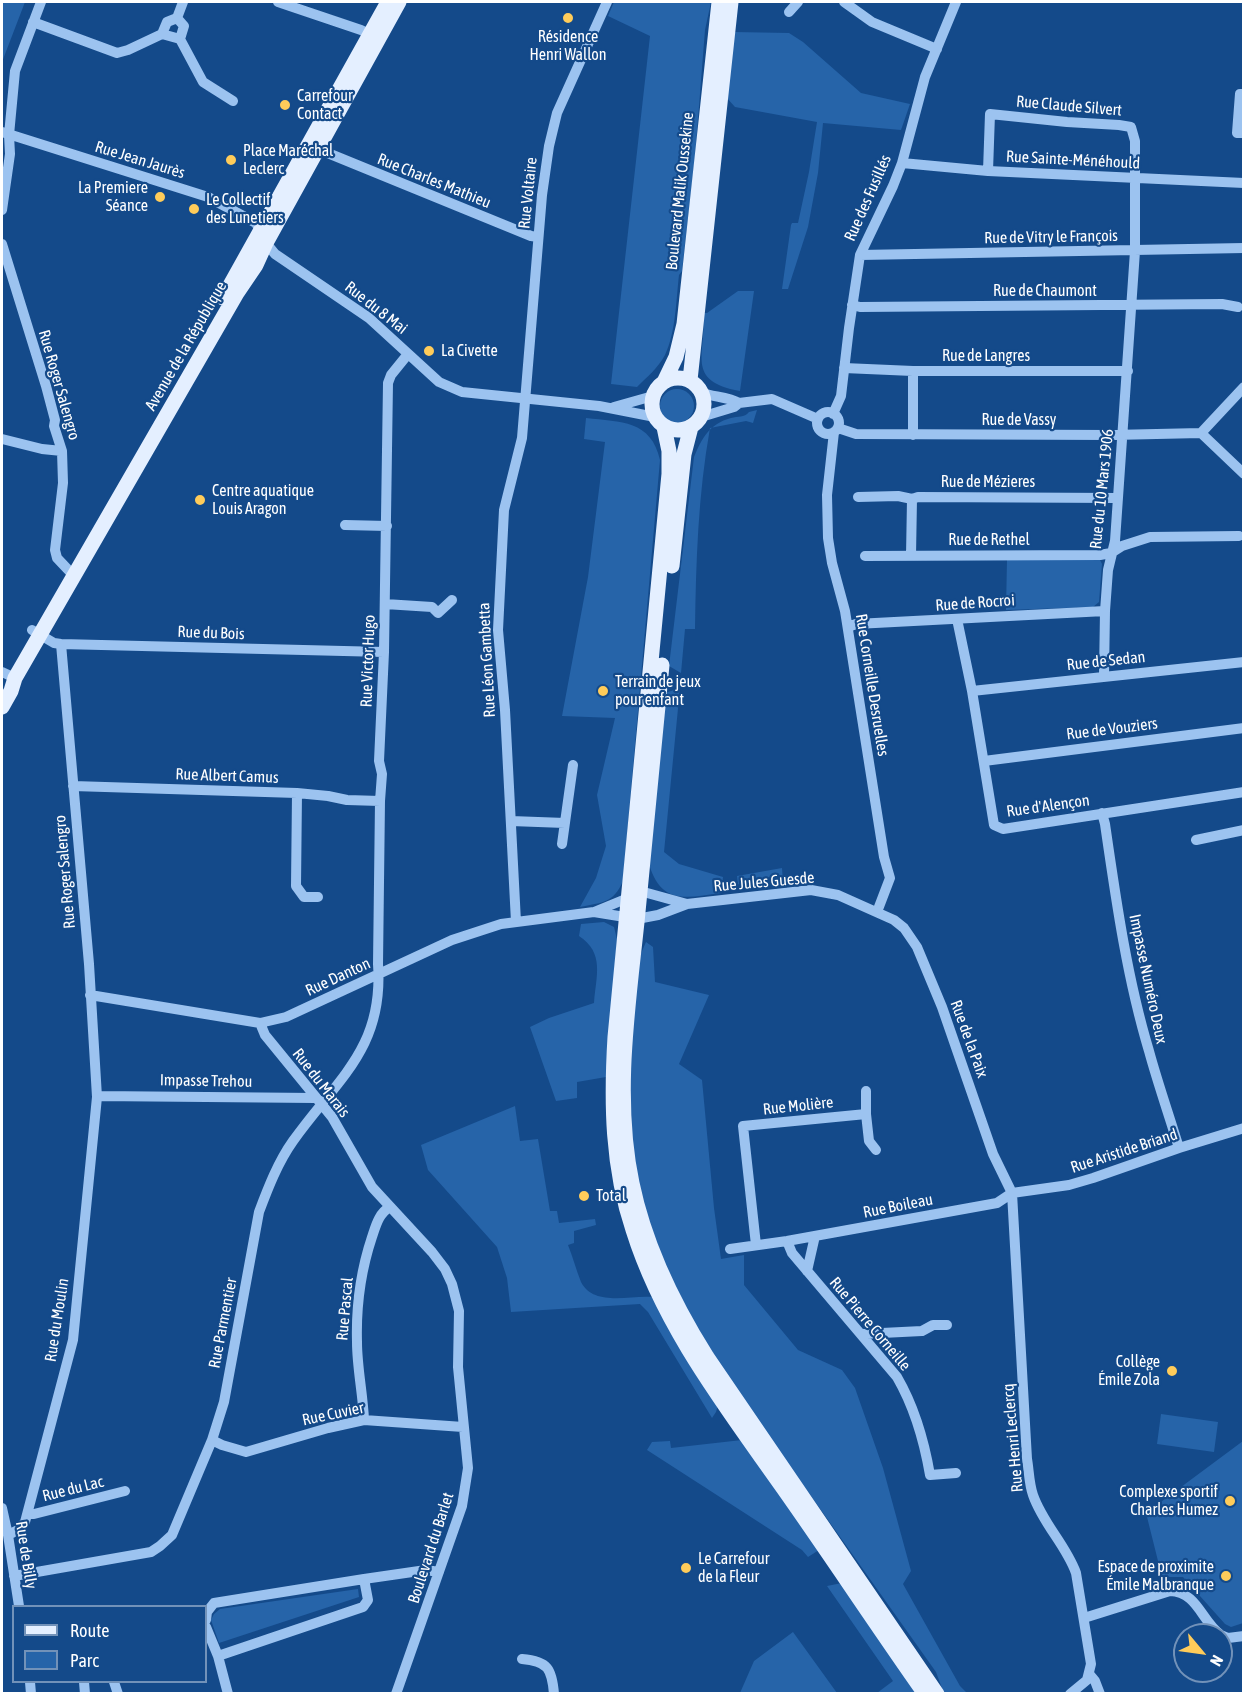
<!DOCTYPE html>
<meta charset="utf-8">
<style>
body{margin:0}
#map{position:relative;width:1245px;height:1695px;overflow:hidden;background:#144a8a;font-family:"Asap Condensed",sans-serif}
canvas{display:block}
.frame{position:absolute;inset:0;border:3px solid #fff;pointer-events:none}
.legend{position:absolute;left:12px;top:1605px;width:195px;height:78px;box-sizing:border-box;background:#144a8a;border:2px solid #7292b9;margin:0;padding:8px 10px;list-style:none;font-size:18px;color:#fff}
.legend li{display:flex;align-items:center;gap:12px;height:30px}
.legend b{width:30px;border:2px solid #7292b9}
.north{position:absolute;left:1173px;top:1623px;width:60px;height:60px;box-sizing:border-box;background:#144a8a;border:2px solid #7292b9;border-radius:50%;rotate:119deg;font-size:16px;font-weight:700;line-height:24px;text-align:center;color:#fff}
.north::after{content:'';display:block;margin:auto;width:21px;height:27px;background:#ffcc5a;clip-path:polygon(50% 0,100% 100%,50% 72%,0 100%)}
</style>
<div id="map">
<canvas width="1245" height="1695"></canvas>
<div class="frame"></div>
<ul class="legend">
<li><b style="height:8px;background:#e4efff"></b>Route</li>
<li><b style="height:16px;background:#2664a9"></b>Parc</li>
</ul>
<div class="north">N</div>
</div>
<script>
const ctx = document.querySelector('canvas').getContext('2d');
ctx.lineJoin = 'round';
function fill(path, color) { ctx.fillStyle = color; ctx.fill(path, 'evenodd'); }
function stroke(path, color, width, dash) { ctx.strokeStyle = color; ctx.lineWidth = width; ctx.lineCap = dash ? 'butt' : 'round'; ctx.setLineDash(dash || []); ctx.stroke(path); }
function write(font, color, halo, rows, align = 'center') {
  ctx.font = font + ' "Asap Condensed",sans-serif'; ctx.lineWidth = 4.5; ctx.setLineDash([]); ctx.textBaseline = 'middle'; ctx.strokeStyle = halo; ctx.fillStyle = color; for (const [text, x, y, turn = 0] of rows) {
    ctx.save(); ctx.translate(x, y); ctx.rotate((+turn || 0) * Math.PI / 180); ctx.textAlign = isNaN(turn) ? turn : align; if (halo) ctx.strokeText(text, 0, 0); ctx.fillText(text, 0, 0); ctx.restore();
  }
}
const green = new Path2D(`
 M2 2H25L2 62Z
 M614 2H711L705 30 695 157 682 271 679 275C676 300 676 332 665 355 658 368 647 377 637 387L611 384 650 36 608 16Z
 M733 32 789 33 803 42 861 93 910 104 901 130 823 123 818 173 808 227 788 289H782L791 225 792 223H798L809 172 817 122 735 107 726 97Z
 M738 291H754L740 391C684 381 707 354 703 313H707Z
 M660 406a17 17 0 1 1 34 0a17 17 0 1 1-34 0Z
 M757 410 753 423 746 421 710 428C698 495 696 562 695 629H685L681 673 669 666 694 457C702 438 709 424 731 418 738 416 744 418 749 412Z
 M586 418C621 422 651 420 660 460L623 881C613 904 602 902 580 907L596 878 606 846 597 795 615 718 562 716 588 577 605 442 584 439Z
 M1007 560H1100L1102 564 1099 602 1093 607 1006 610Z
 M680 688 664 852 679 864 723 877 721 893C686 898 661 905 649 864L665 693Z
 M782 868 783 883 746 889 738 884 737 876Z
 M604 922 614 927 617 939 606 1077 577 1082V1098L556 1101 530 1027 549 1018 594 1003C596 976 605 953 579 936L581 924Z
 M646 942 653 947 655 982 709 995 679 1064 702 1080 714 1208 721 1259 744 1255V1285L798 1350 842 1370 855 1388 883 1468 911 1571 903 1584 960 1686 967 1693H946L943 1691 936 1672 698 1337 667 1279 635 1177 627 1096 639 958Z
 M515 1106 520 1141 538 1139 550 1211H557L559 1223 595 1219 596 1225 574 1231V1243L568 1245C573 1257 576 1270 581 1282 594 1307 630 1295 652 1297L718 1405 716 1412 712 1418 648 1312 640 1304 511 1312 507 1278 497 1247 428 1170 421 1145Z
 M1161 1414 1218 1422 1214 1452 1157 1444Z
 M742 1440 819 1550 808 1557 802 1550 647 1450 652 1442 670 1441 671 1448Z
 M1243 1441V1623L1231 1627 1225 1624 1183 1577H1162L1146 1513Z
 M842 1583 918 1693H877L893 1681 827 1586Z
 M358 1589 359 1597 219 1643 211 1620 214 1614 220 1609Z
 M793 1632 837 1693H740L754 1661Z`);
const minor = new Path2D(`
 M278 2 361 30 376 37
 M844 2 872 22 937 49
 M789 12 798 2
 M177 18 183 2
 M33 22 117 53 128 50 162 34 167 22 177 18
 M162 34 180 39 184 26 177 18
 M180 39 203 82 233 101
 M1244 94H1240L1237 133H1244
 M2 132 208 197 256 223 266 243 275 254 369 318 439 382 462 392 599 406 655 417
 M313 147 531 236 538 237
 M902 163 988 171 1244 183
 M988 171 990 114 1067 122 1119 125 1131 127 1135 141V251L1115 541 1108 570 1105 611 1104 675
 M2 210 10 154 9 135 15 71 41 2
 M2 244 46 386 55 420 54 426 62 451 63 483 55 550 57 558 74 576
 M860 255 1244 248
 M852 305 860 307 1222 304 1238 307
 M844 368 913 371H1128
 M702 393C714 397 729 397 739 403
 M614 407 653 396
 M817 423a11 11 0 1 1 22 0a11 11 0 1 1-22 0Z
 M833 414 841 396 849 328 860 255 893 186 902 163 925 77 956 2
 M701 417 734 407 739 403 772 399 818 419
 M838 428 856 434 1112 435 1201 433
 M834 432 827 495 828 538 832 563 845 611 884 857 890 878 877 912
 M1201 433 1244 387
 M1201 433 1244 474
 M913 435V371
 M2 439 42 449 62 451
 M858 497 898 496 912 499 918 497 1117 498
 M345 525 387 526
 M865 556 1100 555 1111 553 1122 546 1150 537 1239 536
 M911 556 912 499
 M385 604 432 607 438 613 452 600
 M957 619 972 691 994 825 1003 829 1244 792
 M848 627 856 624 1105 611
 M32 630 54 643 61 644 384 652
 M2 672 15 678
 M972 691 1244 662
 M984 761 1244 728
 M73 786 297 793 328 796 347 800 380 801
 M297 793 296 886 304 897H318
 M1102 813 1105 824C1116 900 1127 978 1149 1051 1158 1084 1169 1115 1179 1148
 M511 821 565 823
 M1196 840 1244 830
 M562 844 573 765
 M594 912 637 919 658 915 687 904 811 890 838 895 894 920 904 928 917 947 942 1007 993 1154 1012 1193 1027 1459C1029 1470 1029 1484 1033 1495 1043 1524 1066 1545 1076 1573L1091 1664 1087 1680 1070 1694
 M516 922 505 710 498 630 504 510 522 438 542 195 549 146 557 113 607 2
 M90 995 260 1023 286 1017 452 940 501 924 594 912 628 898 640 891 687 904
 M260 1023 265 1035 332 1117 372 1187 432 1252 445 1269 452 1284 459 1311 458 1367 468 1468 462 1506 396 1694
 M97 1096 315 1098
 M866 1114V1091
 M1012 1193 1069 1185 1093 1178 1179 1148 1244 1128
 M787 1241 792 1253 897 1377C915 1408 924 1440 930 1475L956 1473
 M756 1245 743 1126 866 1114 869 1141 876 1150
 M730 1249 787 1241 997 1203 1012 1193
 M807 1271 815 1236
 M862 1334 922 1331 933 1325H947
 M364 1420C363 1394 357 1368 357 1342 356 1307 361 1270 372 1237 376 1225 379 1213 390 1207
 M212 1440 222 1445 246 1452 328 1428 364 1420 463 1427
 M2 1508 8 1535 19 1606
 M28 1514H34L125 1491
 M8 1535 18 1530 25 1522 73 1340 97 1097 89 964 61 644
 M14 1576 151 1552 160 1546 172 1535 212 1440 224 1402 259 1212C268 1188 278 1162 293 1141 337 1079 384 1049 378 964L380 801 382 774 379 761 384 652 388 383 391 375 408 354
 M364 1579 426 1570 439 1572
 M1084 1618 1170 1591C1198 1592 1201 1621 1221 1635
 M206 1620 207 1612 214 1603 364 1579 368 1600 363 1607 218 1656
 M206 1627 218 1656 228 1694
 M1221 1635 1228 1638 1244 1636
 M522 1659C548 1661 552 1669 554 1694
 M1090 1675 1095 1681 1100 1694
 M30 1682 31 1694
 M84 1682 85 1694
 M114 1682 118 1694`);
const major = new Path2D(`
 M223 298 388 2
 M652 404a26 26 0 1 1 52 0a26 26 0 1 1-52 0Z
 M690 380 731 2
 M664 382 676 357 684 324 719 2
 M664 427 669 451V474L615 1037C611 1103 612 1167 633 1230 663 1326 726 1407 783 1488 831 1556 877 1626 925 1694
 M672 566 684 454 691 427
 M662 665C654 750 646 836 637 922 628 1007 614 1098 632 1183 645 1246 673 1303 707 1357L937 1694
 M2 707 11 691 15 678 237 293 256 265 266 243 399 2`);
const markers = [
 [568,18,6,"#ffcc5a"],
 [285,105,6,"#ffcc5a"],
 [231,160,6,"#ffcc5a"],
 [160,197,6,"#ffcc5a"],
 [194,209,6,"#ffcc5a"],
 [429,351,6,"#ffcc5a"],
 [200,500,6,"#ffcc5a"],
 [603,691,6,"#ffcc5a"],
 [584,1196,6,"#ffcc5a"],
 [1172,1371,6,"#ffcc5a"],
 [1230,1501,6,"#ffcc5a"],
 [686,1568,6,"#ffcc5a"],
 [1226,1576,6,"#ffcc5a"]
];
const poiNames = [
 ["Résidence",568,37,"center"],
 ["Henri Wallon",568,55,"center"],
 ["Carrefour",297,96],
 ["Contact",297,114],
 ["Place Maréchal",243,151],
 ["Leclerc",243,169],
 ["La Premiere",148,188,"right"],
 ["Séance",148,206,"right"],
 ["Le Collectif",206,200],
 ["des Lunetiers",206,218],
 ["La Civette",441,351],
 ["Centre aquatique",212,491],
 ["Louis Aragon",212,509],
 ["Terrain de jeux",615,682],
 ["pour enfant",615,700],
 ["Total",596,1196],
 ["Collège",1160,1362,"right"],
 ["Émile Zola",1160,1380,"right"],
 ["Complexe sportif",1218,1492,"right"],
 ["Charles Humez",1218,1510,"right"],
 ["Le Carrefour",698,1559],
 ["de la Fleur",698,1577],
 ["Espace de proximite",1214,1567,"right"],
 ["Émile Malbranque",1214,1585,"right"]
];
const streetNames = [
 ["Rue Claude Silvert",1069,106,5],
 ["Rue Jean Jaurès",140,160,17],
 ["Rue Sainte-Ménéhould",1073,160,3],
 ["Rue Charles Mathieu",434,181,22],
 ["Boulevard Malik Oussekine",680,191,-84],
 ["Rue Voltaire",528,193,-84],
 ["Rue des Fusillés",868,198,-66],
 ["Rue de Vitry le François",1051,237,-1],
 ["Rue de Chaumont",1045,291],
 ["Rue du 8 Mai",376,308,38],
 ["Avenue de la République",186,346,-60],
 ["Rue de Langres",986,356],
 ["Rue Roger Salengro",59,385,74],
 ["Rue de Vassy",1019,420],
 ["Rue de Mézieres",988,482],
 ["Rue du 10 Mars 1906",1102,489,-84],
 ["Rue de Rethel",989,540],
 ["Rue de Rocroi",975,603,-4],
 ["Rue du Bois",211,633,2],
 ["Rue Léon Gambetta",487,660,-93],
 ["Rue Victor Hugo",368,661,-88],
 ["Rue de Sedan",1106,661,-6],
 ["Rue Corneille Desruelles",872,685,81],
 ["Rue de Vouziers",1112,729,-7],
 ["Rue Albert Camus",227,776,2],
 ["Rue d'Alençon",1048,806,-8],
 ["Rue Roger Salengro",65,872,-95],
 ["Rue Jules Guesde",764,882,-5],
 ["Rue Danton",338,977,-25],
 ["Impasse Numéro Deux",1148,979,78],
 ["Rue de la Paix",969,1039,70],
 ["Impasse Trehou",206,1081,1],
 ["Rue du Marais",321,1083,52],
 ["Rue Molière",798,1106,-6],
 ["Rue Aristide Briand",1124,1151,-18],
 ["Rue Boileau",898,1206,-11],
 ["Rue Pascal",345,1309,-85],
 ["Rue du Moulin",57,1320,-81],
 ["Rue Parmentier",223,1323,-79],
 ["Rue Pierre Corneille",870,1324,50],
 ["Rue Cuvier",333,1414,-12],
 ["Rue Henri Leclercq",1013,1438,-95],
 ["Rue du Lac",73,1489,-14],
 ["Boulevard du Barlet",431,1548,-72],
 ["Rue de Billy",26,1555,81]
];
fill(green, '#2664a9');
stroke(minor, '#9cc3f0', 10);
stroke(major, '#e4efff', 15);
for (const [x, y, r, color] of markers) { const dot = new Path2D(); dot.arc(x, y, r, 0, 2 * Math.PI); ctx.fillStyle = color; ctx.fill(dot); stroke(dot, '#144a8a', 2); }
write('16px', '#fff', '#144a8a', poiNames, 'left');
write('16px', '#fff', '#144a8a', streetNames);
</script>
